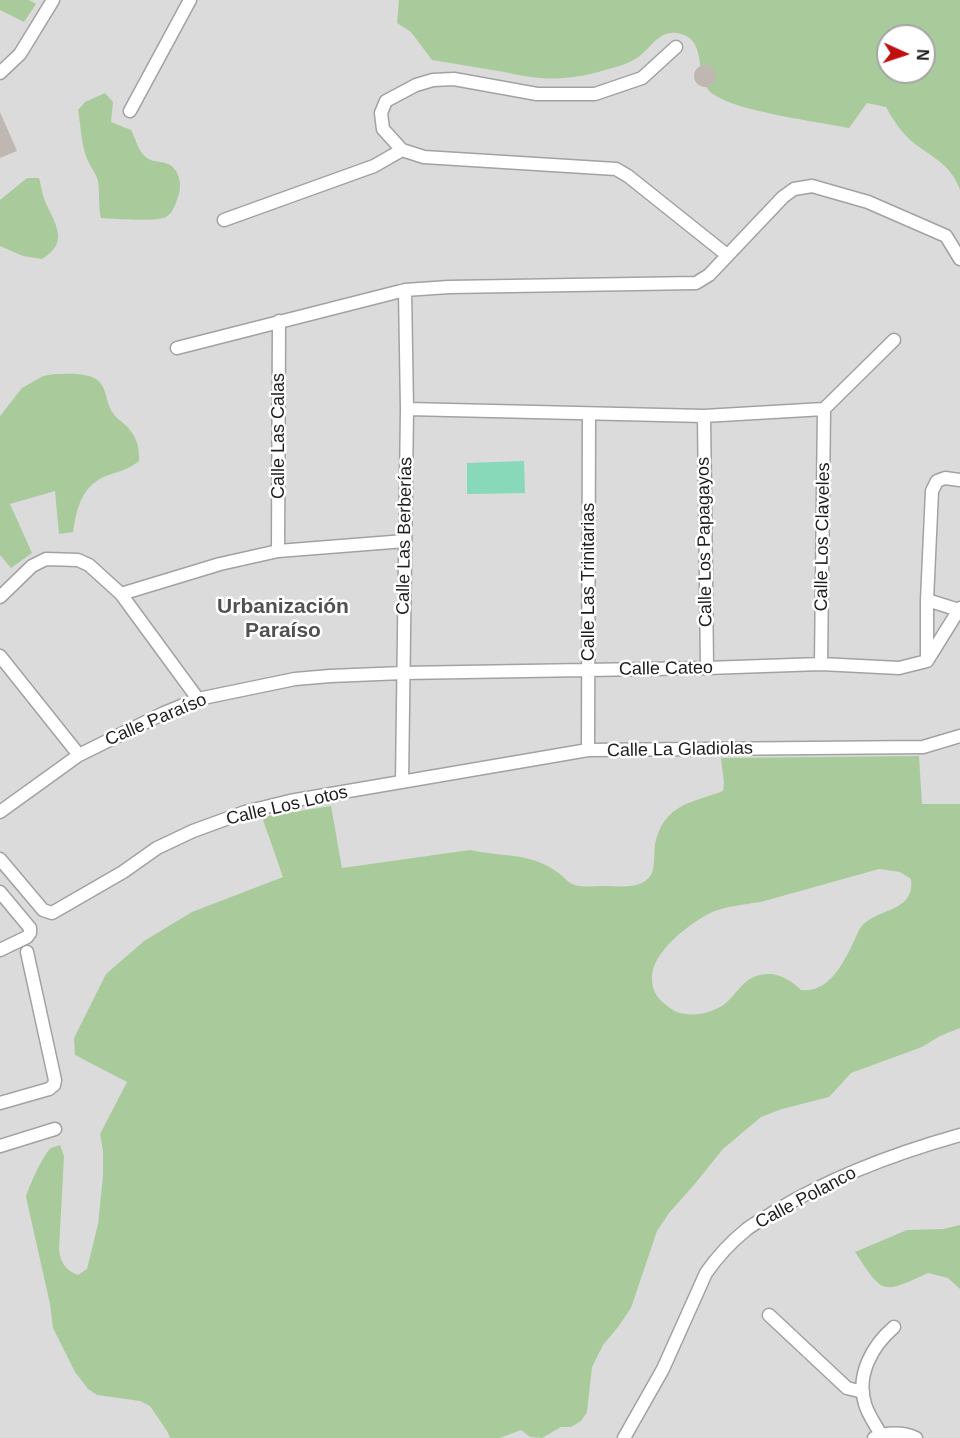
<!DOCTYPE html>
<meta charset="utf-8">
<style>
body{margin:0}
#map{position:relative;width:960px;height:1438px;overflow:hidden;background:#eeebe5;font-family:Arial,sans-serif}
canvas{display:block}
.north{position:absolute;left:876px;top:24px;width:60px;height:60px;box-sizing:border-box;background:#fff;border:2px solid #a5a5a5;border-radius:50%;rotate:93deg;font-size:16px;font-weight:700;line-height:24px;text-align:center;color:#1e1e1e}
.north::after{content:'';display:block;margin:auto;width:21px;height:27px;background:#be100e;clip-path:polygon(50% 0,100% 100%,50% 72%,0 100%)}
</style>
<div id="map">
<canvas width="960" height="1438"></canvas>
<div class="north">N</div>
</div>
<script>
const ctx = document.querySelector('canvas').getContext('2d');
ctx.lineJoin = 'round';
function fill(path, color) { ctx.fillStyle = color; ctx.fill(path, 'evenodd'); }
function stroke(path, color, width, dash) { ctx.strokeStyle = color; ctx.lineWidth = width; ctx.lineCap = dash ? 'butt' : 'round'; ctx.setLineDash(dash || []); ctx.stroke(path); }
function write(font, color, halo, rows, align = 'center') {
  ctx.font = font + ' Arial,sans-serif'; ctx.lineWidth = 5; ctx.setLineDash([]); ctx.textBaseline = 'middle'; ctx.strokeStyle = halo; ctx.fillStyle = color; for (const [text, x, y, turn = 0] of rows) {
    ctx.save(); ctx.translate(x, y); ctx.rotate((+turn || 0) * Math.PI / 180); ctx.textAlign = isNaN(turn) ? turn : align; if (halo) ctx.strokeText(text, 0, 0); ctx.fillText(text, 0, 0); ctx.restore();
  }
}
const residential = new Path2D(`
 M0 0H960V1438H0ZM888 36H924V72H888Z`);
const forest = new Path2D(`
 M0 0H29L36 4 24 22 0 10Z
 M399 0H960V190C952 166 934 158 915 144 902 134 893 120 886 107L867 103 849 128C819 122 735 111 713 94 691 78 711 39 677 33 659 30 650 49 637 58 631 62 623 65 616 67 599 72 581 77 563 78 543 80 523 76 504 72 480 68 456 64 432 60L411 32 397 23ZM888 36H924V72H888Z
 M105 93 113 102 111 122 131 130C136 139 138 152 147 158 156 164 169 159 176 171 181 179 181 189 178 197 175 205 173 213 166 217 157 222 114 219 101 218 98 206 100 194 98 181 96 173 91 168 88 161 81 146 81 126 78 110L85 102Z
 M27 178H39C41 185 42 194 45 201 55 224 70 242 42 259L23 256 0 246V200Z
 M54 374C67 374 84 372 96 379 108 387 105 403 113 413 115 417 120 420 123 423 135 433 140 445 139 461 129 469 121 471 109 475 82 484 77 507 73 532L59 534 55 491 10 504 32 553 11 568 0 555V416L22 388 43 376Z
 M919 756 922 804H960V1028L940 1036 922 1047 851 1073 829 1097 782 1109 761 1117 723 1149 693 1186 669 1213 657 1231 631 1308 618 1327 603 1345 592 1367 587 1412 581 1421 571 1427H561L542 1438 530 1437 521 1430 500 1438H170L167 1431 150 1406 140 1401 97 1395 88 1389 75 1372 53 1328 50 1304 26 1197C28 1188 44 1153 51 1148 54 1147 57 1146 60 1145L64 1156 59 1250C61 1263 65 1270 78 1275L87 1269 98 1224 103 1176V1151L100 1134 127 1082 75 1055 74 1038 106 974 144 941 192 912 283 877 262 817 331 806 342 868 470 850C491 855 513 854 533 860 543 863 553 868 561 875 565 878 568 882 572 884 581 888 593 886 603 886 618 886 641 890 651 875 655 868 654 853 655 844 664 804 691 803 723 791L724 783 721 758ZM879 869 900 872 911 879C915 913 878 907 861 927 858 931 857 935 855 939 844 962 830 993 801 990 790 979 776 971 760 975 745 978 739 990 729 1000 716 1014 685 1020 670 1008 659 1000 652 993 652 978 652 965 659 956 667 946 677 935 690 925 703 917 724 904 746 906 768 900 805 890 842 879 879 869Z
 M960 1225V1289L948 1278 928 1273C881 1295 883 1294 855 1252L907 1230 943 1229Z`);
const pitch = new Path2D(`
 M524 461 525 493 467 494V463Z`);
const building = new Path2D(`
 M694 76a11 11 0 1 1 22 0a11 11 0 1 1-22 0Z
 M0 112 17 151 0 158Z`);
const minor = new Path2D(`
 M676 47 642 78 595 94H537L454 79 433 80 416 85 386 101 381 113 383 129 402 150 424 157 616 169 628 176 727 255
 M0 73 20 54 53 0
 M130 111 190 0
 M224 220 374 166 402 150
 M177 348 405 290 449 287 696 283 709 275 783 197 794 189 812 186 868 202 946 236 960 259
 M407 409 704 416 824 409 894 340
 M704 416 707 668
 M278 551 279 321
 M121 594 220 564 278 551 405 541
 M0 597 32 566 46 559 78 560 89 565 121 594 198 699
 M927 600 959 610
 M0 656 79 755
 M927 660V600L932 491 937 481 945 478 960 480
 M821 664 824 409
 M588 750 589 414
 M402 782 407 409 405 290
 M0 812 79 755 164 713 198 699 295 679 330 676 403 673 707 668 821 664 899 668 927 661 960 608
 M0 859 43 910 52 913 123 872 157 848 193 831 245 812 290 801 588 750 923 747 960 736
 M0 892 30 928V933L27 937 0 950
 M0 1103 49 1089 54 1085 55 1080 27 952
 M0 1146 55 1129
 M769 1315 847 1388 863 1392
 M881 1435C876 1425 868 1415 865 1404 856 1375 872 1346 894 1327
 M624 1438 663 1369 706 1273C717 1257 731 1242 747 1229 755 1223 765 1218 774 1212 831 1177 896 1153 960 1135
 M874 1438C886 1432 904 1432 916 1438`);
const streetNames = [
 ["Calle Las Calas",279,436,-90],
 ["Calle Las Berberías",405,536,-89],
 ["Calle Los Claveles",823,537,-89],
 ["Calle Los Papagayos",705,542,-91],
 ["Calle Las Trinitarias",589,582,-90],
 ["Calle Cateo",666,669,-1],
 ["Calle Paraíso",156,720,-23],
 ["Calle La Gladiolas",680,750,-1],
 ["Calle Los Lotos",287,806,-13],
 ["Calle Polanco",806,1198,-28]
];
const quarterNames = [
 ["Urbanización",283,607],
 ["Paraíso",283,631]
];
fill(residential, '#dcdbdb');
fill(forest, '#a9cb9c');
fill(pitch, '#88d8ba');
fill(building, '#bfb7b2');
stroke(minor, '#a2a2a2', 15);
stroke(minor, '#fff', 12);
write('18px', '#1e1e1e', '#fff', streetNames);
write('bold 21px', '#515151', '#fff', quarterNames);
</script>
